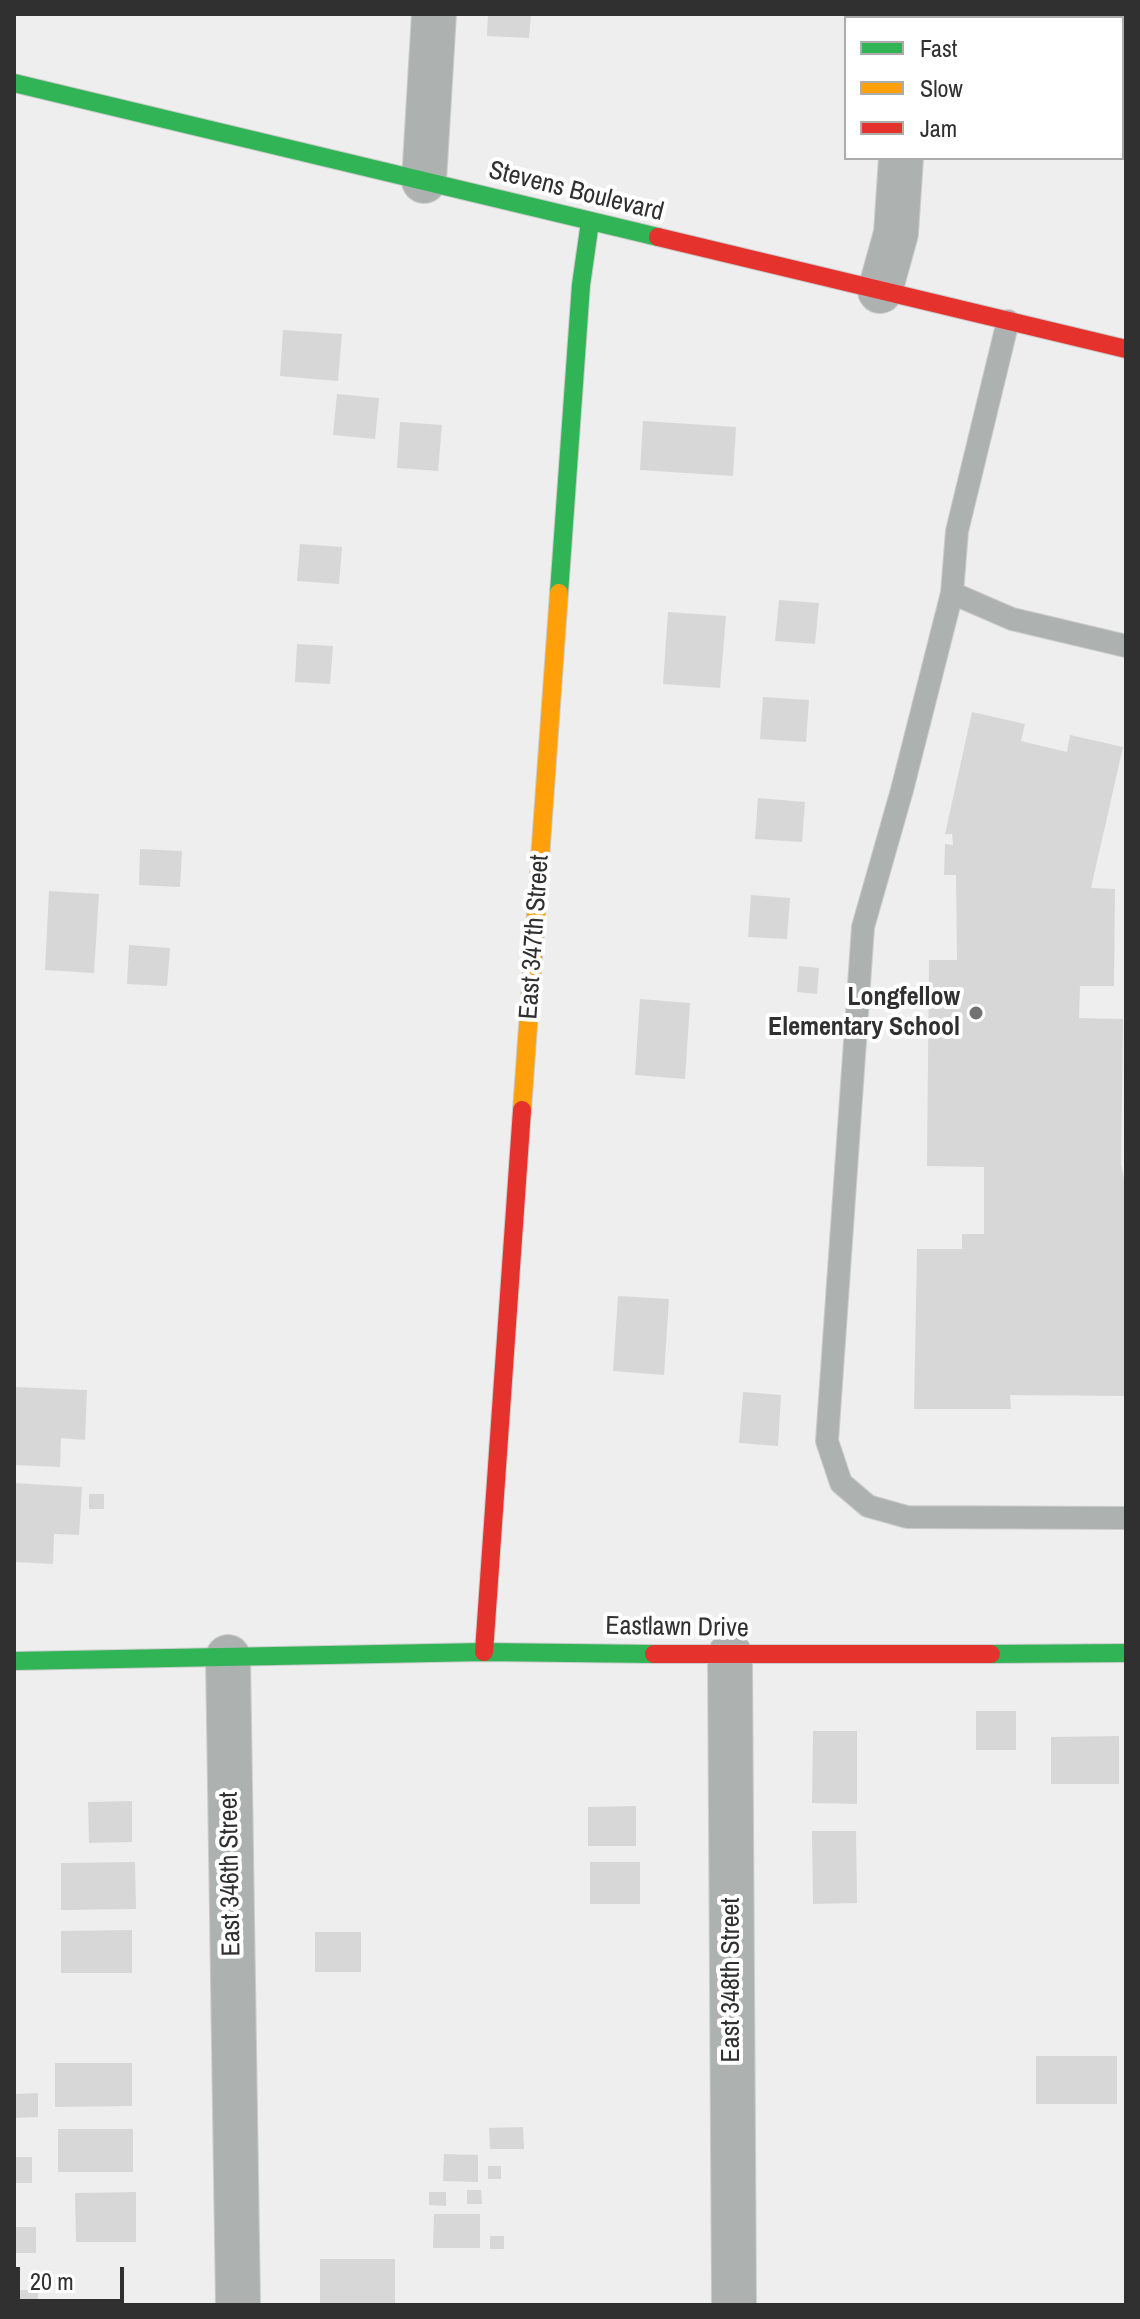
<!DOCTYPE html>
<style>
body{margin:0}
#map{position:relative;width:1140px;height:2319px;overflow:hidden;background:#eee;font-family:"Archivo Narrow",sans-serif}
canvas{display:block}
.frame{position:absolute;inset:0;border:16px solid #303030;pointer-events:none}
.legend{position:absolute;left:844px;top:16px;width:280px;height:144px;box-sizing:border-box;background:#fff;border:2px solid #acacac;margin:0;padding:10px 14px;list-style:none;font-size:24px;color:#303030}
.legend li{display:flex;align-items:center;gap:16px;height:40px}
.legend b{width:40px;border:2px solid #acacac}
.scale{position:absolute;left:16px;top:2267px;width:108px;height:36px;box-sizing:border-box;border:4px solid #303030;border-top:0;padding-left:10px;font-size:24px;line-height:28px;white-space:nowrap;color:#303030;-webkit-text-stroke:6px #fff;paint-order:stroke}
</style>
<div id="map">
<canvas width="1140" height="2319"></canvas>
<div class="frame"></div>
<ul class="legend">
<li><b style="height:10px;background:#30b455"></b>Fast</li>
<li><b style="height:10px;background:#ff9f0a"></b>Slow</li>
<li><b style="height:10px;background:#e5322d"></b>Jam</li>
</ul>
<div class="scale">20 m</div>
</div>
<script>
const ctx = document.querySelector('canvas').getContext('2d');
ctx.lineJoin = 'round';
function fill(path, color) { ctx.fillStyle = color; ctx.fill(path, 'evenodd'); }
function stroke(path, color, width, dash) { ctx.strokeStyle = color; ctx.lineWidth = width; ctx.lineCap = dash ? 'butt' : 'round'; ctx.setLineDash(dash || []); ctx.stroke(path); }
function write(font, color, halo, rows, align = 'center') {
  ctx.font = font + ' "Archivo Narrow",sans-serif'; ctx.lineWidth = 8; ctx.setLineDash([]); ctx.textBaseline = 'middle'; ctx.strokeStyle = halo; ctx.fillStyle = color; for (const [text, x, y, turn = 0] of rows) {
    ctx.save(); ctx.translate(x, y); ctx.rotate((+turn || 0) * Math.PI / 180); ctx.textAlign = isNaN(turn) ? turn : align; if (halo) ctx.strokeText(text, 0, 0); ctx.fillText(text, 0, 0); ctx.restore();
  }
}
const building = new Path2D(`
 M488 14H531L529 38 487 36Z
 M283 330 342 334 338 381 280 376Z
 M337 394 379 398 375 439 333 435Z
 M643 421 736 427 733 476 640 470Z
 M400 422 442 425 438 471 397 468Z
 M300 544 342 547 339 584 297 581Z
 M779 600 819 603 815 644 775 641Z
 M668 612 726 616 720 688 663 684Z
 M297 644 333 646 330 684 295 682Z
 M763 697 809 700 806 742 760 739Z
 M972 712 1025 724 1021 741 1067 752 1070 735 1123 747 1091 888 1115 889 1114 986H1080L1079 1018 1123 1019 1121 1164 1126 1188V1396L1010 1395 1011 1409H914L917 1249H962V1234H984V1167L927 1166 929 960H957L956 875H944L945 844 953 845 952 834H945Z
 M758 798 805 802 802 842 755 839Z
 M140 849 182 851 180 887 139 885Z
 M49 891 99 894 94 973 45 970Z
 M751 895 790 898 787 939 748 937Z
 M129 945 170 948 167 986 127 984Z
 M799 966 819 968 817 994 797 992Z
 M640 999 690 1003 685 1079 635 1075Z
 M618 1296 669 1299 664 1375 613 1371Z
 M14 1387 87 1390 85 1440 61 1438 60 1467 14 1465Z
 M743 1392 781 1395 778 1446 739 1443Z
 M14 1483 82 1487 79 1535 54 1534 53 1564 14 1562Z
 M89 1494H104V1509H89Z
 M976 1711H1016V1750H976Z
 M813 1731H857V1804L812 1803Z
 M1119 1736V1784H1051V1737Z
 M132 1801V1842L89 1843 88 1802Z
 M636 1806V1846H588V1807Z
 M812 1831H856L857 1903 813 1904Z
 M135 1862 136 1909 61 1910V1863Z
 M590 1862H640V1904H590Z
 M132 1930V1973H61V1931Z
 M315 1932H361V1972H315Z
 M1036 2056H1117V2104H1036Z
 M55 2063H132V2106L55 2107Z
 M38 2093V2117L14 2118V2094Z
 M523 2127 524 2149H490L489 2128Z
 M58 2129H133V2172H58Z
 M444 2154 478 2155V2182L443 2181Z
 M14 2157H32V2183H14Z
 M488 2166H501V2179H488Z
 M467 2190H481L482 2204H467Z
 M136 2192V2242H76L75 2193Z
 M429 2192H446V2206L429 2205Z
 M434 2214H480V2248H433Z
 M14 2227H36V2253H14Z
 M490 2236H504V2249H490Z
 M320 2259H395V2305H320Z
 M14 2290H38V2305H14Z`);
const lane = new Path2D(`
 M1008 321 957 531 952 593 902 790 863 927 827 1441 841 1483 868 1506 907 1517 1126 1518
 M952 593 1012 619 1126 646`);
const street = new Path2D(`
 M910 18V14
 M424 181 434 14
 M880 291 896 233 901 158
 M730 1655 734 2305
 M228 1657 238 2305`);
const fast = new Path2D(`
 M14 83 658 237
 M559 593 581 285 590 222
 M991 1654 1126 1653
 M14 1661 484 1652 654 1654`);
const slow = new Path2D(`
 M522 1110 559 593`);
const jam = new Path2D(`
 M658 237 1126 349
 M484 1652 522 1110
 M654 1654H991`);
const markers = [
 [976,1013,8,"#727272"]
];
const streetNames = [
 ["Stevens Boulevard",576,192,14],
 ["East 347th Street",535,937,-86],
 ["Eastlawn Drive",677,1628,1],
 ["East 346th Street",231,1874,-91],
 ["East 348th Street",732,1980,-90]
];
const poiNames = [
 ["Longfellow",960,998],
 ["Elementary School",960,1028]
];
fill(building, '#d7d7d7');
stroke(lane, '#ccc', 24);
stroke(street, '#ccc', 46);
stroke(fast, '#ccc', 20);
stroke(slow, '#ccc', 20);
stroke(jam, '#ccc', 20);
stroke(lane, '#adb2b0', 22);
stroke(street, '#adb2b0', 44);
stroke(fast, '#30b455', 18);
stroke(slow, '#ff9f0a', 18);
stroke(jam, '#e5322d', 18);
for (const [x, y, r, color] of markers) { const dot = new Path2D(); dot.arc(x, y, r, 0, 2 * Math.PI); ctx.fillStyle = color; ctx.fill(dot); stroke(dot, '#fff', 3); }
write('26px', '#303030', '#fff', streetNames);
write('bold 26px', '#303030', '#fff', poiNames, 'right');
</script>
